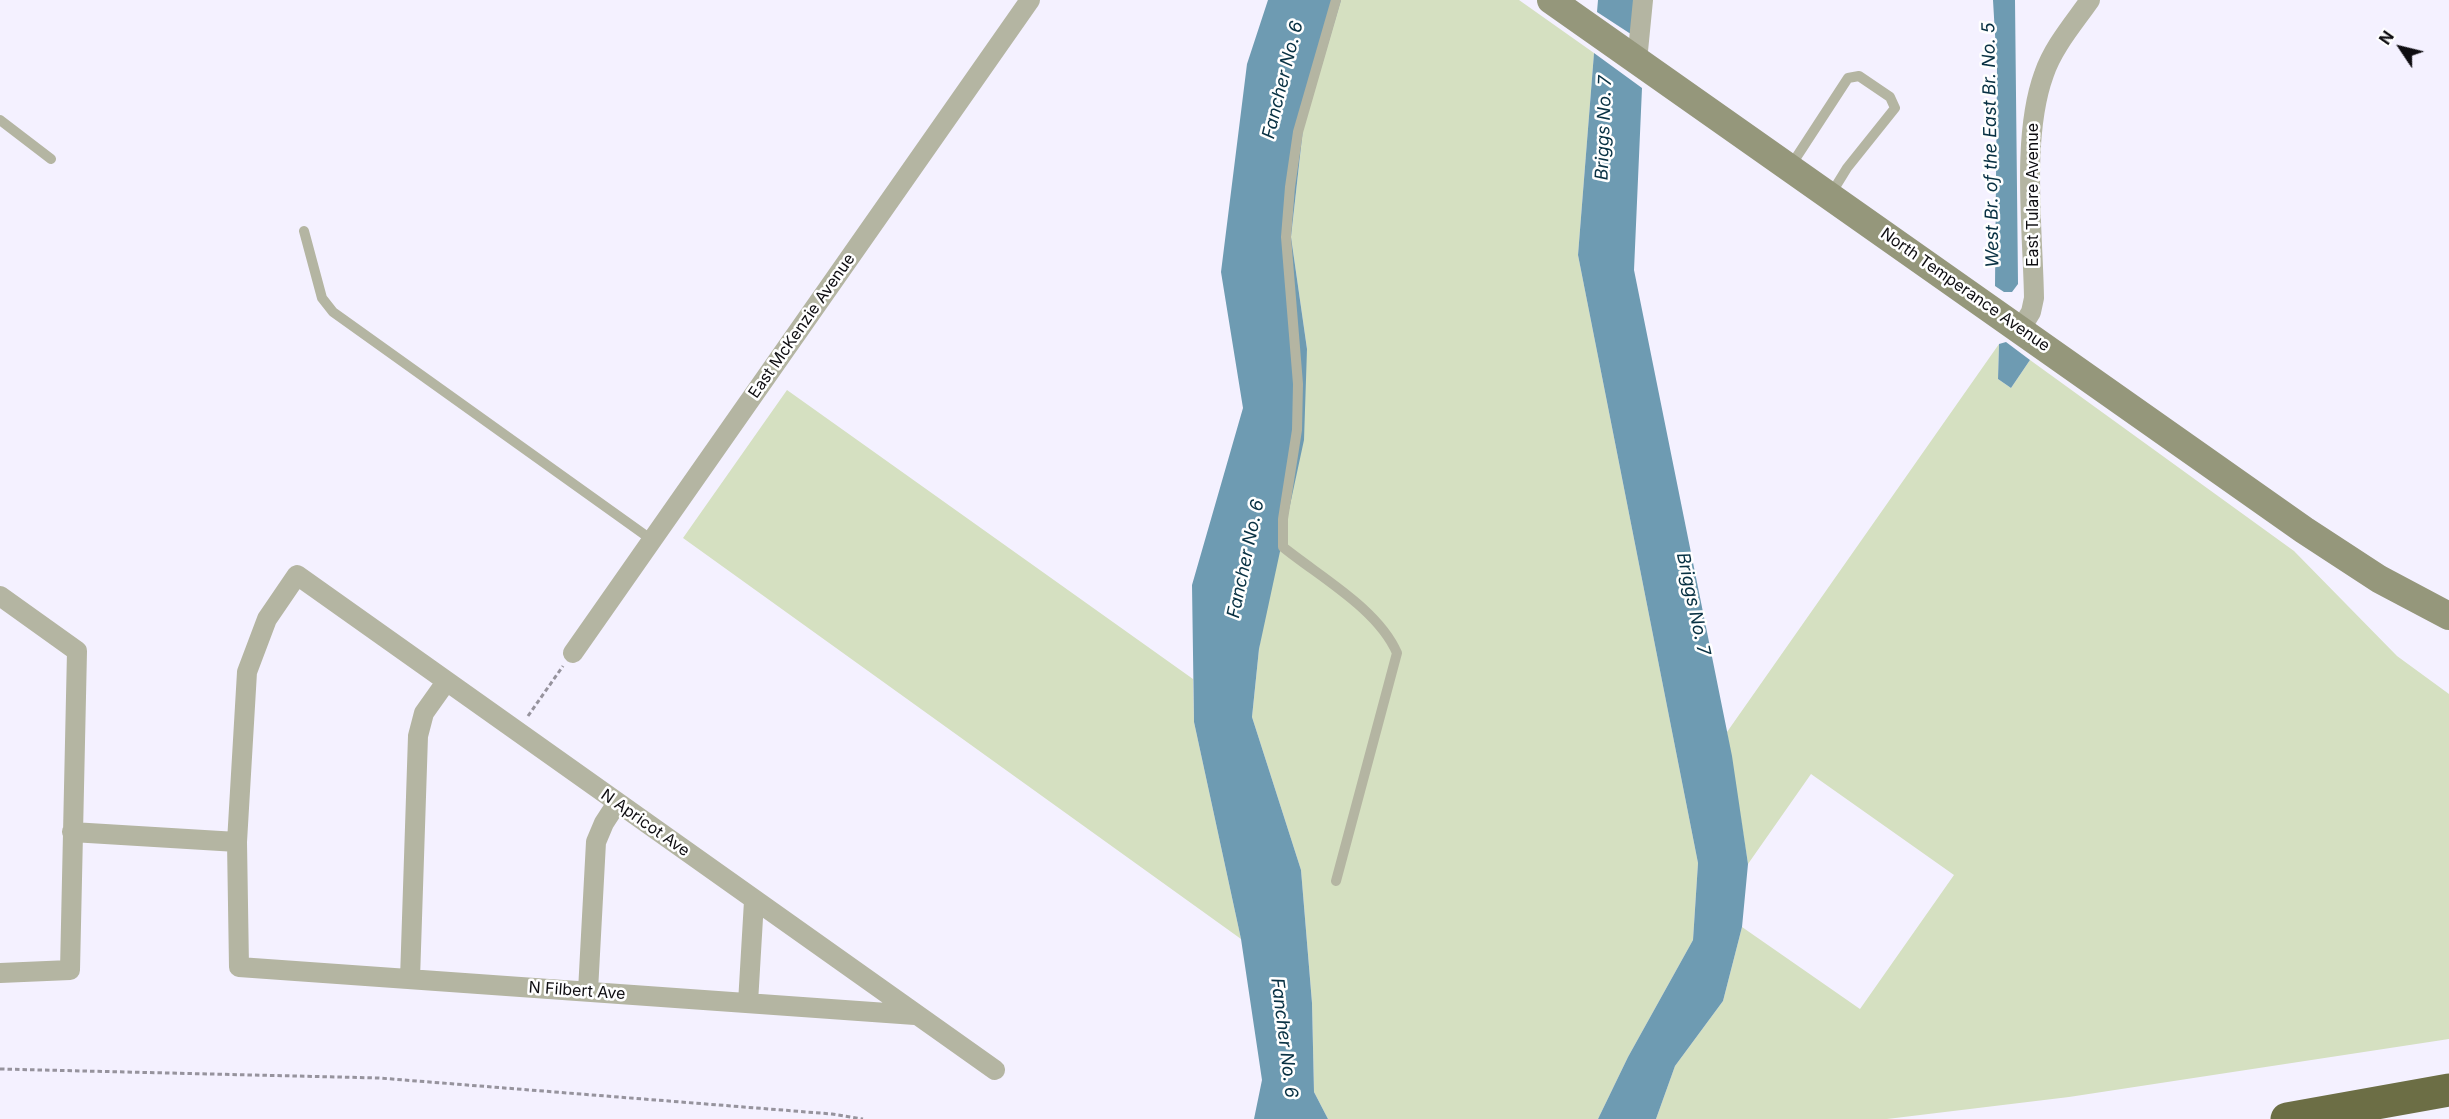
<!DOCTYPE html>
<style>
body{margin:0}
#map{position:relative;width:2449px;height:1119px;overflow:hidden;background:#f4f1ff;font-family:Inter,sans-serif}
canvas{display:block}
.north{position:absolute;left:2371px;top:18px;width:60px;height:60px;-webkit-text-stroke:4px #fff;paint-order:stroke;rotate:305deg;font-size:16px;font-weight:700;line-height:24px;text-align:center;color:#0e0d11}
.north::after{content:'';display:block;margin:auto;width:21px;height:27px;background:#0e0d11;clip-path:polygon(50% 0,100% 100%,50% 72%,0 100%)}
</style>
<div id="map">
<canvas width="2449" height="1119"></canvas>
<div class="north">N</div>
</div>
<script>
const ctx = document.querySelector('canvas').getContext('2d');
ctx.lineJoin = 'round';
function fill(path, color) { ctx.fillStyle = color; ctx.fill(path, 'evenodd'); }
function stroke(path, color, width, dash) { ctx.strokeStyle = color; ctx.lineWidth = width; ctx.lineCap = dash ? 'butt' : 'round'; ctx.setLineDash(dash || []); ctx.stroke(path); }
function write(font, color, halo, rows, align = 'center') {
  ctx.font = font + ' Inter,sans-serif'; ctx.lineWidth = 5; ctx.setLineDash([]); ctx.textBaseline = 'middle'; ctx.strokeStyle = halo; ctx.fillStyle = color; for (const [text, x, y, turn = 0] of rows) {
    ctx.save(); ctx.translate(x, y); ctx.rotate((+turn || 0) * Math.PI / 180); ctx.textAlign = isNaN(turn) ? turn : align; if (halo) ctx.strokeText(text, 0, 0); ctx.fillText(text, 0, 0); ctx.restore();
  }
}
const green = new Path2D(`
 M1341 0H1519L1594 53 1578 255 1698 863 1693 940 1628 1057 1598 1119H1328L1314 1092 1312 1003 1301 870 1252 717 1259 649 1307 349 1291 237 1303 129Z
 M1999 344 1998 379 2011 388 2030 360 2294 551 2397 656 2449 694V1039L2069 1097 1887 1119H1656L1675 1066 1723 1001 1742 927 1860 1009 1954 875 1811 774 1748 864 1727 732Z
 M787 390 1193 679 1194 722 1241 939 683 538Z`);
const water = new Path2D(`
 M1268 0H1341L1303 129 1291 237 1307 349 1304 440 1259 649 1252 717 1301 870 1312 1003 1314 1092 1328 1119H1254L1262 1080 1241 939 1194 722 1192 585 1243 408 1221 272 1247 64Z
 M1598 0H1646L1643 42 1597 12Z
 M1993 0H2015L2018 284 2012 292H2004L1995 286 1997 69Z
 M1594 53 1642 88 1634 270 1732 756 1748 864 1742 927 1723 1001 1675 1066 1656 1119H1598L1628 1057 1693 940 1698 863 1578 255Z
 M2006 342 2030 360 2011 388 1998 379 1999 344Z`);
const path = new Path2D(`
 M528 716 563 666
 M0 1069 379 1078 832 1114 863 1119`);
const service = new Path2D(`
 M1336 0 1298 132 1290 187 1286 237 1298 384 1297 430 1283 519V547C1320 577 1378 609 1397 653L1336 881
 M0 120 51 159
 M1790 167 1848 78 1859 76 1890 97 1895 108 1847 168 1831 194
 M304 231 322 298 333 312 652 540`);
const minor = new Path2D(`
 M1637 61 1643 0
 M2020 330 2031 312 2034 298C2033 231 2021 137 2044 74 2053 47 2074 23 2090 0
 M0 596 77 651 70 970 0 973
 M573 653 1030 0
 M72 832 237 842
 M410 979 418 736 424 713 446 682
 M588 991 596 842 604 823 617 803
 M748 1003 754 901
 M915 1015 239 967 237 842 247 672 267 619 297 575 995 1070`);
const secondary = new Path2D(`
 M1551 0 2304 530 2379 579 2449 616`);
const motorway = new Path2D(`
 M2287 1119 2449 1090`);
const streetNames = [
 ["East Tulare Avenue",2033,195,-90],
 ["North Temperance Avenue",1965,290,35],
 ["East McKenzie Avenue",802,326,-55],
 ["N Apricot Ave",645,823,35],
 ["N Filbert Ave",577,991,4]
];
const waterNames = [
 ["Fancher No. 6",1283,80,-76],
 ["Briggs No. 7",1604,128,-88],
 ["West Br. of the East Br. No. 5",1991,145,-91],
 ["Fancher No. 6",1246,559,-78],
 ["Briggs No. 7",1693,604,78],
 ["Fancher No. 6",1284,1038,83]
];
fill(green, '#d5e0c1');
fill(water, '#6e9bb2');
stroke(path, '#96939d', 3, [4.5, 3]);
stroke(service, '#b4b5a2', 10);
stroke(minor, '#b4b5a2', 20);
stroke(secondary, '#95977b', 28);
stroke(motorway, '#6c6e45', 33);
write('16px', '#0e0d11', '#fff', streetNames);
write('italic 18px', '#083143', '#fff', waterNames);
</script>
